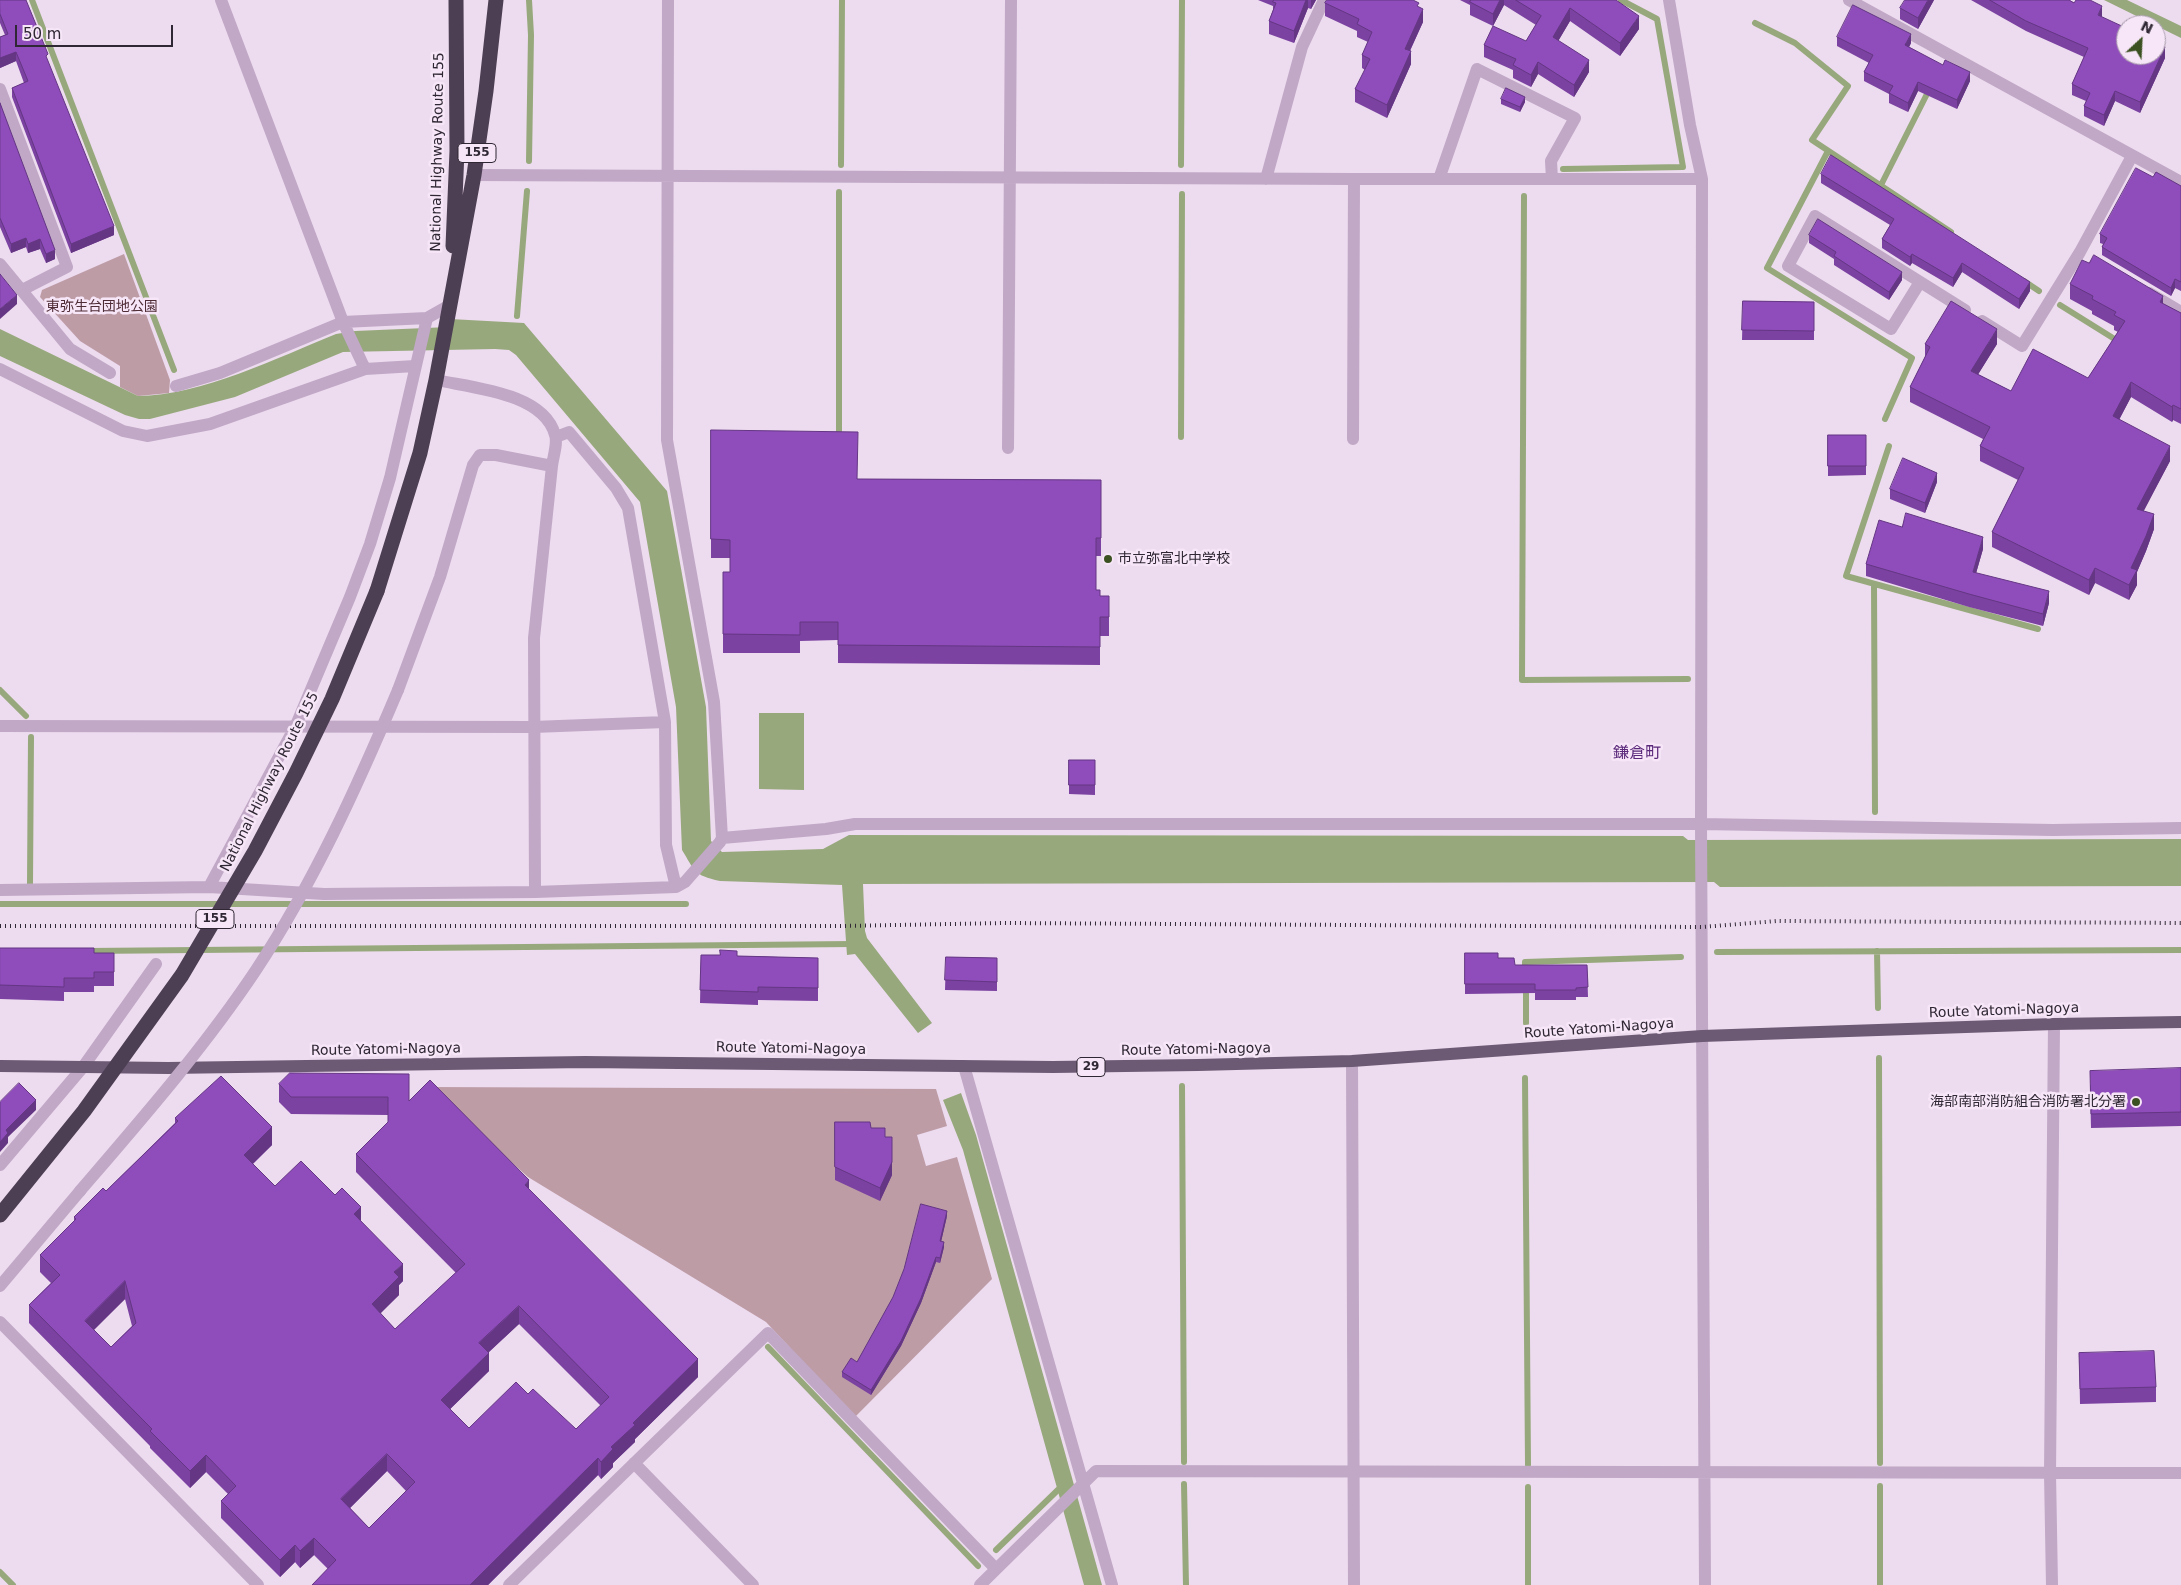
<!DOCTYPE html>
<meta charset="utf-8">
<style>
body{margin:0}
#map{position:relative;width:2181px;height:1585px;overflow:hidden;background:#eddbef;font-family:"DejaVu Sans",sans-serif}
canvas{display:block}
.north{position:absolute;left:2116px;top:15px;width:50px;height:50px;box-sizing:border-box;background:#f6e6f7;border:1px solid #a69aa9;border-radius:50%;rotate:25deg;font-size:14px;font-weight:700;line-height:20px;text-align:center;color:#2f2733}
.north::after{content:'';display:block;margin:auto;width:18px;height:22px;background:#3c5121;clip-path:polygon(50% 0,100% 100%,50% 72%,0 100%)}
.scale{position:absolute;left:15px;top:25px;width:158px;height:22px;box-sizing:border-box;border:2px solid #2f2733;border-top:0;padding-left:6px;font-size:15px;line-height:18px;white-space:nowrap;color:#2f2733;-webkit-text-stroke:4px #f6e6f7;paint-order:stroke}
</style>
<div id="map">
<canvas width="2181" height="1585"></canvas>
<div class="north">N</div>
<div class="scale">50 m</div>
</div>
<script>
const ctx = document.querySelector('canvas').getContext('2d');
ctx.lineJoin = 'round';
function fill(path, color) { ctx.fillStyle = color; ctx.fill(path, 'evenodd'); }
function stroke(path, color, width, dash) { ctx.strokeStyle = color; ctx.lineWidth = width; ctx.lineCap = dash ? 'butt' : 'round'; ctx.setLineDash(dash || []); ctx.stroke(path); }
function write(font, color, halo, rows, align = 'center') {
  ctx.font = font + ' "DejaVu Sans","Noto Sans JP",sans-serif'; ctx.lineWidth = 5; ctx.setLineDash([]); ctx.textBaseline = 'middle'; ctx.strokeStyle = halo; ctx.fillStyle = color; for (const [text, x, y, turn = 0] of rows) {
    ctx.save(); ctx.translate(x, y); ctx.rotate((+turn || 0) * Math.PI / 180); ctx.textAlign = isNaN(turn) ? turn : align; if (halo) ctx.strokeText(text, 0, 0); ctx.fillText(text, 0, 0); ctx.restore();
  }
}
const green = new Path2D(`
 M124 254 170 380 169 393 138 396 120 387V366L80 341 40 297 42 290Z
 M427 1087 936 1089 947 1126 917 1135 926 1166 957 1157 992 1279 855 1417 766 1322 528 1177Z`);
const water = new Path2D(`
 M2104 0H2127L2181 26V38Z
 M450 319 524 323 667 491 706 707 711 841 722 852 823 849 849 835 1683 836 1688 840 2181 839V886L1720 887 1714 882 863 884 865 931 867 938 932 1023 918 1033 855 954 847 955 842 885 720 881C693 875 695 871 682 850L676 707 640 502 516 355 509 350 495 349 343 352 235 397 150 419H139L125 415 0 356V329L138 396C200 396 279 357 336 334L355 331 449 327Z
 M759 713H804V790L759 789Z
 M961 1093 976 1135 1102 1585H1084L963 1150 943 1100Z`);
const stream = new Path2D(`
 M32 0 174 370
 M529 0 531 35 529 161
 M1755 23 1795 43 1848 86 1812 140 1951 232
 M1828 151 1767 268 1912 358 1885 419
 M841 165 842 0
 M1181 165 1182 0
 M1563 169 1683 167 1657 19 1621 0
 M1881 185 1930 88
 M1524 196 1522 680 1688 679
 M2024 281 2039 291
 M2060 305 2121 343
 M517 316 527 191
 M839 435V192
 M1181 437 1182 194
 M1889 446 1846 576 2038 629
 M1874 584 1875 812
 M0 690 26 716
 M30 884 31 737
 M0 904H686
 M88 951 853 944
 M1877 951 1878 1008
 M1717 952 2181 950
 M1525 972V962L1681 957
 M1526 987V1023
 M1879 1058 1880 1463
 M1525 1078 1528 1465
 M1182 1086 1184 1462
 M768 1347 978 1566
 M1184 1484 1186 1585
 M1880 1486V1585
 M1528 1487V1585
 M996 1550 1063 1485
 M0 1572 13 1585`);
const minor = new Path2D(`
 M221 0 343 322 365 369
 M1669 0 1690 125 1702 179 1701 824 1705 1585
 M1849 0 2181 182
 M0 89 67 267 22 290
 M474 175 1354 179H1702
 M1266 179 1302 47 1324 0
 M1439 179 1477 69 1575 118 1551 161 1552 179
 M0 264 70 349 110 373
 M1920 282 1891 329 1788 266 1815 216 1965 310
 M2149 293 2181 312
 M1982 321 2022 346 2080 252 2132 156
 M0 369 123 431 147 436 210 424 365 369 415 366
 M176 386 220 373 343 322 427 318 450 305
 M556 437 569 432 616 488 628 508 665 722
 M1353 439 1354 179
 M1008 448 1011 0
 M398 690 440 577 473 465 480 455H496L552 466C553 457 558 443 555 435 544 393 473 388 436 380
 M0 726 533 727 665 722 666 845 676 887
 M722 838 826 829 855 824H1701L2053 830 2181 828
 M209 887 296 725 350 597 370 544 390 478 427 318
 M0 890 209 887 324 894 535 892 676 887 685 882 720 842 722 838 714 702 667 440 668 0
 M535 892 534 638 552 466
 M1352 1061 1354 1585
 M964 1066 1112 1585
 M0 1165 83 1067 156 964
 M0 1286 80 1191
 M0 1322 258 1585
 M634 1463 753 1585
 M509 1585 768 1333 996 1569
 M980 1585 1096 1471 2181 1473
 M2052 1585 2050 1473 2054 1024`);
const major = new Path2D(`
 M0 1066 168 1068 585 1062 1053 1067 1198 1065 1352 1061 1702 1036 2054 1024 2181 1022`);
const highway = new Path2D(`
 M453 246 457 151 456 0
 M377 591 420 453 436 380 474 175 486 91 496 0`);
const rail = new Path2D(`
 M0 926H842L1004 923 1702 927 1777 921 2181 923`);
const minorBridge = new Path2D(`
 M80 1191C141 1120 204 1048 256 970 314 882 357 787 398 690`);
const highwayBridge = new Path2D(`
 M0 1215 84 1111 182 975 255 851 296 773 332 699 377 591`);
const wall = new Path2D(`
 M0 0 48 62 114 235 71 253 12 97V88L24 83 16 61 0 68V37L5 35 0 23Z
 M1258 0H1316L1311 9 1308 8 1294 43 1269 34V21L1273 10V6Z
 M1460 0H1616L1639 29 1620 56 1570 21 1558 41 1589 72 1574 97 1538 74 1531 87 1513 78V70L1484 57V45L1526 41 1536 25 1504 5 1493 26 1470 15V5Z
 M1934 0 1918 29 1900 19V8Z
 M1971 0H2069L2102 17 2165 58 2140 113 2115 101 2104 126 2084 116V106L2086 101 2072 95V84L2084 57 2026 31Z
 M1325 3 1419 7 1423 22 1410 51 1411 64 1387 118 1355 102V89L1365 70 1362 68V55L1368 42 1357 37V31L1325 16Z
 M1837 37 1911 43 1909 47 1970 81 1957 109 1918 91 1908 112 1889 103V94L1864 81V72L1869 63 1837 46Z
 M1501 99 1525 102 1520 112 1501 104Z
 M0 103 55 259 46 263 40 249 28 253 26 247 11 253 0 227Z
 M1821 174 2030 291 2019 309 1962 272 1953 287 1912 263 1910 266 1882 248V239L1890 225 1821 183Z
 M2153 177 2181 186V291L2175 288 2171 296 2102 255V247L2103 244 2100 243V234Z
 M1809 235 1902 280 1889 300 1834 265V259L1809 243Z
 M2070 284 2163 304 2181 313V424L2173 420 2172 422 2131 397 2119 420 2170 461 2143 511 2154 529 2146 551 2137 572V585L2129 600 2095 583 2089 595 1992 547V532L2018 480 1980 461V446L1983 439 1910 402V387L1925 357V344H1997L1978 374 2011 391 2088 378 2118 332 2114 330V326L2092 314V311L2070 299Z
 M1743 301 1814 302V340H1742Z
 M711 430 858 479 1101 480V556H1096V590L1100 596H1109V636H1100V665L838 663V640L800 641V653H723V572H730V558H711Z
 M1828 435H1866V475L1828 476Z
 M1937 482 1925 513 1890 499V489Z
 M1902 527 1983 549 1976 573 2049 603 2043 626 1969 607 1866 576V564Z
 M1069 760H1095V795L1069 794Z
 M0 948 94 953H114V986H94V992H64V1001L0 999Z
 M1465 953 1498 958 1515 965H1587L1588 997H1576V1000H1535V993L1465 994Z
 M701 955 818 958V1001L758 1000V1005L700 1003Z
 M946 957 997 958V991L945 990Z
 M2181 1068V1126L2091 1128 2090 1085Z
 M290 1073 409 1101 529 1189 698 1377 635 1439V1442L613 1463V1467L601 1479 598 1475 488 1585H312L328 1569 314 1555 300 1568 295 1562 280 1577 221 1518V1501L228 1494 206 1472 190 1488 150 1448V1446L29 1323V1305L51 1283 40 1272V1255L74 1222V1217L106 1191 175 1123V1118L272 1145 253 1164 275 1186 361 1221 403 1281 399 1285V1295L380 1313 395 1329 456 1273 356 1172V1154L388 1122V1115L291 1114 279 1102V1084ZM125 1299 132 1326 111 1347 93 1330ZM519 1324 601 1406 576 1429 528 1394 469 1428 450 1409 489 1371 488 1353ZM387 1471 406 1491 369 1528 350 1508Z
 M835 1122 885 1137 892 1175 880 1201 835 1180Z
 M947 1216 941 1242 944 1247 940 1263 936 1262 921 1303 901 1346 871 1395 842 1377V1372L857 1362Z
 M2079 1353 2156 1387V1402L2080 1404Z`);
const shadedWall = new Path2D(`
 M1306 0H1308V8L1294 43V31Z
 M1311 0H1316L1311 9Z
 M1500 0H1504V5L1493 26V14Z
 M1928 0H1934L1918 29V18Z
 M2102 6V16L2098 25V15Z
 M1570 8V21L1553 50V37Z
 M1423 9V22L1405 61V49Z
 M1639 16V29L1620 56V43Z
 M1911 34V43L1905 55V45Z
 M2165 47V58L2140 113V102Z
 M1411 51V64L1387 118V105Z
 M16 52V61L0 68V58Z
 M1589 60V72L1574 97V85Z
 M1538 62V74L1531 87V75Z
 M1970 72V81L1957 109V100Z
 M1918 82V91L1908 112V103Z
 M2115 91V101L2104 126V115Z
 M1525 97V102L1520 112V107Z
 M114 226V235L71 253V244Z
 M26 238V247L11 253V244Z
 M40 239V249L28 253V244Z
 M55 250V259L46 263V254Z
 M1912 254V263L1910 266V257Z
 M1962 263V272L1953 287V278Z
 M1902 272V280L1889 300V292Z
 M2175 279V288L2171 296V288Z
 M2030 282V291L2019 309V299Z
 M17 295V304L0 319V309Z
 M2163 296V311L2160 302Z
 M1997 329V344L1971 386V371Z
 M2131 382V397L2113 431V416Z
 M2173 405V420L2172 422V407Z
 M2170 446V461L2137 524V509Z
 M1937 473V482L1925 513V503Z
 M2154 514V529L2146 551 2137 572V585L2129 600V585L2131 568Z
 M1983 537V549L1973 584V572Z
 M2095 568V583L2089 595V580Z
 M2049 591V603L2043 626V614Z
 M36 1100V1110L8 1137V1143L0 1152V1142L6 1130Z
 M272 1127V1145L244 1172V1155Z
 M892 1137V1175L880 1201V1188Z
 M529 1180V1197L525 1185Z
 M361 1207V1225L354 1214Z
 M947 1211V1216L940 1246V1241Z
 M944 1242V1247L940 1263V1258Z
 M936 1257V1262L921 1303 901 1346 871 1395V1390Z
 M403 1264V1281L399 1285V1295L372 1322V1304L394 1272Z
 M125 1281V1299L85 1339V1321Z
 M519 1306V1324L479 1361V1343Z
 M489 1353V1371L441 1418V1400Z
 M698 1359V1377L635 1439V1442L613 1463V1467L601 1479V1462L611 1447 633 1423Z
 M387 1454V1471L341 1517V1499Z
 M206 1455V1472L190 1488V1471Z
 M598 1458V1475L488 1585H470Z
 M314 1538V1555L300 1568V1551Z
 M295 1545V1562L280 1577V1560Z`);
const building = new Path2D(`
 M0 0H26L48 54 46 56 114 226 71 244 12 88 28 81 16 52 0 58V37L8 34 0 14Z
 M1274 0H1306L1294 31 1269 21 1276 3 1273 2Z
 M1327 0H1413L1419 3 1417 6 1423 9 1405 49 1411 51 1387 105 1355 89 1370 59 1362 55 1372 32 1357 24 1359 19 1325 3Z
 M1471 0H1500L1493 14 1470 2Z
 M1516 0H1616L1639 16 1620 43 1570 8 1553 37 1589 60 1574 85 1538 62 1531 75 1513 65 1516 59 1484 45 1493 26 1526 41 1541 16Z
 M1905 0H1928L1918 18 1900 8Z
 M1990 0H2069L2074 3 2076 0H2090L2102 6 2098 15 2126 28V55H2156V43L2165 47 2140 102 2115 91 2104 115 2084 106 2090 93 2072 84 2088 48 2026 21Z
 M1853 5 1911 34 1905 45 1943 65 1945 60 1970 72 1957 100 1918 82 1908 103 1889 93 1893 86 1864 72 1873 55 1837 37Z
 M1506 88 1525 97 1520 107 1501 99Z
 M0 103 55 250 46 254 40 239 28 244 26 238 11 244 0 218Z
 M1831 155 2030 282 2019 299 1962 263 1953 278 1912 254 1910 257 1882 239 1894 219 1821 174Z
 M2136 168 2153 177 2156 172 2181 186V282L2175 279 2171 288 2102 247 2107 238 2100 234Z
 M1818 219 1902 272 1889 292 1834 256 1836 252 1809 235Z
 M2094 255 2163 296 2160 302 2181 313V409L2173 405 2172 407 2131 382 2113 416 2170 446 2137 509 2154 514 2146 536 2131 568 2137 570 2129 585 2095 568 2089 580 1992 532 2024 468 1980 446 1990 427 1910 387 1930 347 1925 344 1951 301 1997 329 1971 371 2011 391 2033 349 2088 378 2125 321 2114 315 2116 312 2092 299 2093 296 2070 284 2082 260 2089 263Z
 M0 274 17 295 0 309Z
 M1743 301 1814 302V331L1742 330Z
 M711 430 858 432 857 479 1101 480V538H1096V590H1100V596H1109V617H1100V647L838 645V622H800V635L723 634V572H730V540L711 539Z
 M1828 435H1866V466H1828Z
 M1903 458 1937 473 1925 503 1890 489Z
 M1906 513 1983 537 1973 572 2049 591 2043 614 1969 594 1866 564 1879 520 1902 527Z
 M1069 760H1095V785H1069Z
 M0 948H94V953H114V972H94V978H64V987L0 985Z
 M720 950 737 951V956L818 958V988L758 987V992L700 990 701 955H720Z
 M1465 953H1498V958H1514L1515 965H1587L1588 987 1576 988V990H1535V984H1465Z
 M946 957 997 958V982L945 980Z
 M2181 1068V1112L2091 1114 2090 1071Z
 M290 1073 409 1074V1101L430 1080 529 1180 525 1185 698 1359 633 1423 635 1425 611 1447 613 1449 601 1462 598 1458 470 1585H312L336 1560 314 1538 300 1551 295 1545 280 1560 221 1501 236 1486 206 1455 190 1471 150 1431 152 1429 29 1305 60 1275 40 1255 76 1219 74 1217 103 1188 106 1191 178 1121 175 1118 221 1076 272 1127 244 1155 275 1186 301 1161 335 1195 342 1188 361 1207 354 1214 403 1264 394 1272 399 1277 372 1304 395 1329 465 1264 356 1154 388 1122V1097H291L279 1084ZM125 1281 136 1323 111 1347 85 1321ZM519 1306 609 1397 576 1429 533 1389 528 1394 516 1382 469 1428 441 1400 489 1353 479 1343ZM387 1454 415 1482 369 1528 341 1499Z
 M19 1083 36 1100 6 1130 8 1133 0 1142V1102Z
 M835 1122H870L871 1128H885V1137H892V1162L880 1188 835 1167Z
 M921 1204 947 1211 940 1241 944 1242 940 1258 936 1257 921 1298 901 1341 871 1390 842 1372 851 1358 857 1362 893 1297 904 1269Z
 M2154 1351 2156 1387 2080 1389 2079 1353Z`);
const markers = [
 [1108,559,5,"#3c5121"],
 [2136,1102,5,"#3c5121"]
];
const shields = [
 [477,153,38],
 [215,919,38],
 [1091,1067,28]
];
const shieldNames = [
 ["155",477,153],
 ["155",215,919],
 ["29",1091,1067]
];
const streetNames = [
 ["National Highway Route 155",438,152,-89],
 ["National Highway Route 155",270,782,-63],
 ["Route Yatomi-Nagoya",2004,1011,-2],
 ["Route Yatomi-Nagoya",1599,1029,-4],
 ["Route Yatomi-Nagoya",791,1049,1],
 ["Route Yatomi-Nagoya",386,1050,-1],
 ["Route Yatomi-Nagoya",1196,1050,-1]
];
const parkNames = [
 ["東弥生台団地公園",102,307]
];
const poiNames = [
 ["市立弥富北中学校",1118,559],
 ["海部南部消防組合消防署北分署",2126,1102,"right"]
];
const quarterNames = [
 ["鎌倉町",1637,754]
];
fill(green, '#bd9ca6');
fill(water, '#97a97c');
stroke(stream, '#97a97c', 6);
stroke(minor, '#c0a8c6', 12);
stroke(major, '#6c5a74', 12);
stroke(highway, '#4d3f53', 15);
stroke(rail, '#2f2733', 4, [1, 4]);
stroke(minorBridge, '#c0a8c6', 12);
stroke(highwayBridge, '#4d3f53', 15);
fill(wall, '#7b42a1');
fill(shadedWall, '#643683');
fill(building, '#8f4dbb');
stroke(building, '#643683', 1);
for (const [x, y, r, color] of markers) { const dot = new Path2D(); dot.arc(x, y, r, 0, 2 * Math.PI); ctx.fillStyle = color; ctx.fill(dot); stroke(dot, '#f6e6f7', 2); }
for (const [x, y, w] of shields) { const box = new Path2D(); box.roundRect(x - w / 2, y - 9.5, w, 19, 4); ctx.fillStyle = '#f6e6f7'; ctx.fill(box); stroke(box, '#2f2733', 1); }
write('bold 12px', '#2f2733', null, shieldNames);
write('14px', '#2f2733', '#f6e6f7', streetNames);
write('14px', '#4f2d37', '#f6e6f7', parkNames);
write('14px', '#2f2733', '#f6e6f7', poiNames, 'left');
write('16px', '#5a287b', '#f6e6f7', quarterNames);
</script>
